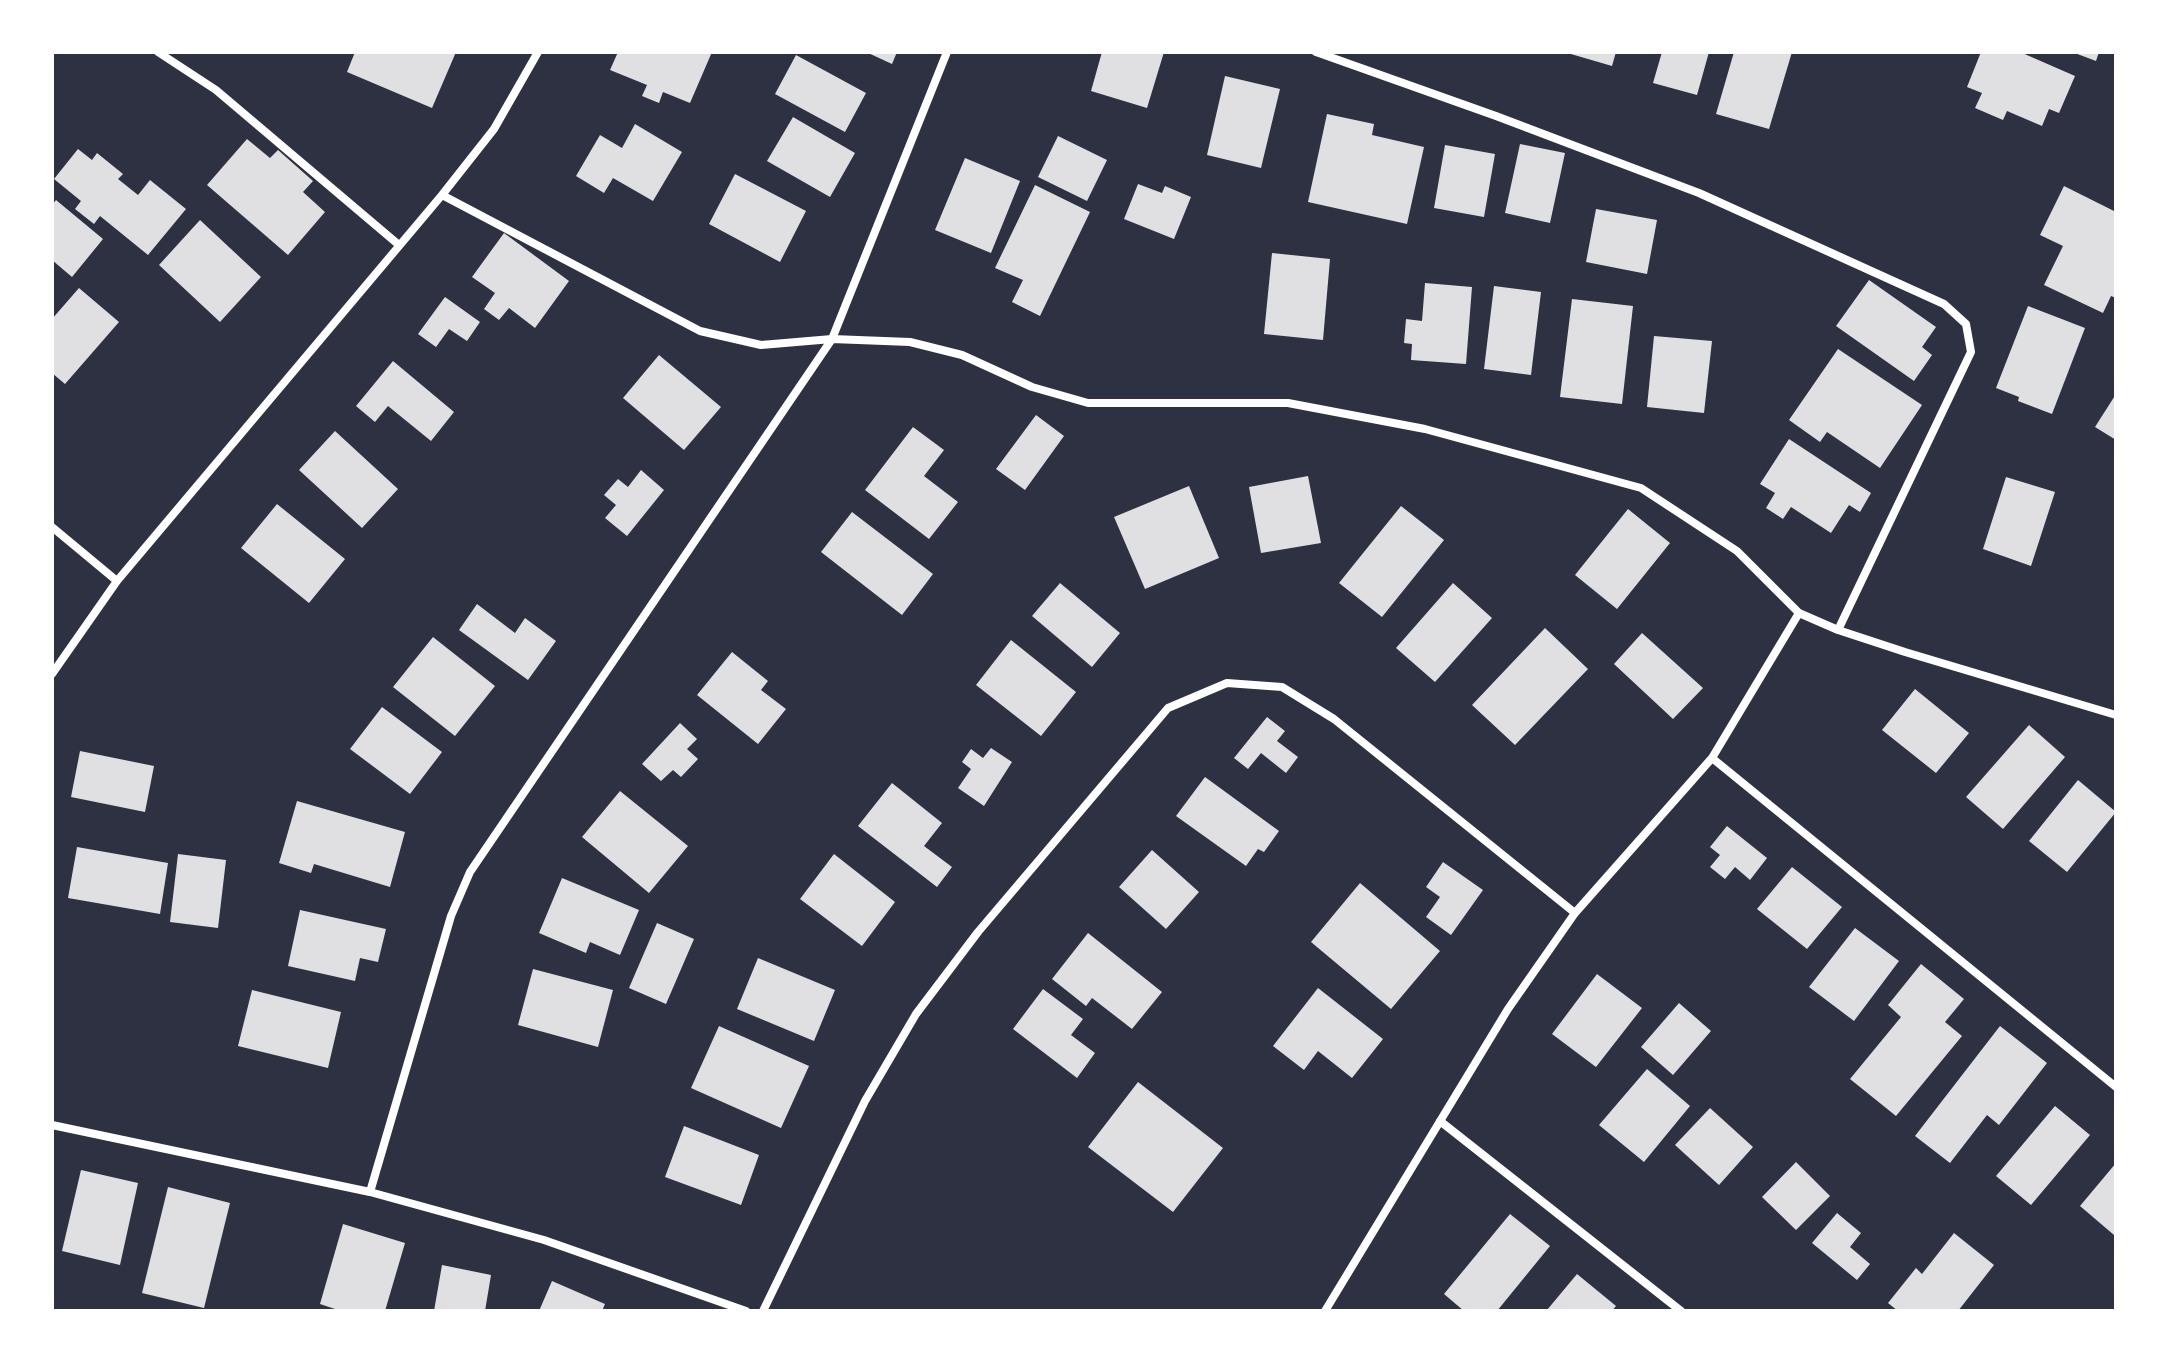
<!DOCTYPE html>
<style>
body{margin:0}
#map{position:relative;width:2168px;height:1363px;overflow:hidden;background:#2d3142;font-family:Merriweather,serif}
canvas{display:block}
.frame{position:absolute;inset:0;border:54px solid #fff;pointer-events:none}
</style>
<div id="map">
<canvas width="2168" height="1363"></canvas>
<div class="frame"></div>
</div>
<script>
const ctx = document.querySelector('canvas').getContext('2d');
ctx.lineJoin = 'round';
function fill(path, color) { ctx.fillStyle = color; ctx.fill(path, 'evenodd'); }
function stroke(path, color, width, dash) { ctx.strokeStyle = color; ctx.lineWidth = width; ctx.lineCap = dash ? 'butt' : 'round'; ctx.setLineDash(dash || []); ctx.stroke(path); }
const building = new Path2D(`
 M355 52H456L432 108 347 72Z
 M618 52H712L690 103 663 92 659 103 642 96 647 85 610 70Z
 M866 52H897L892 64Z
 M1102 52H1164L1147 108 1091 91Z
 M1564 52H1616L1612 66Z
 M1662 52H1709L1697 95 1653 83Z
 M1734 52H1792L1769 129 1716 114Z
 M1981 52H2020L2075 76 2059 113 2049 109 2042 126 2007 111 2003 120 1975 108 1982 93 1967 87Z
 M2072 52H2099L2096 61Z
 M796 55 866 93 845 132 775 94Z
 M1225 76 1280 89 1261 168 1207 155Z
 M1327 114 1374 124 1372 135 1424 147 1407 224 1308 202Z
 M793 117 855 153 830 197 767 161Z
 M635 124 682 152 653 201 613 178 604 193 576 176 600 135 622 148Z
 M1058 136 1107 160 1087 201 1038 177Z
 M247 139 270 158 278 150 313 181 303 192 325 212 288 255 207 185Z
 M1520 144 1565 153 1550 223 1505 213Z
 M1445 145 1495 154 1484 217 1434 208Z
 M78 149 92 160 97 153 123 174 118 179 138 195 150 180 186 209 148 255 100 216 94 224 75 209 81 201 54 179Z
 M965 158 1020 181 991 253 935 230Z
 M735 174 806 211 780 262 709 224Z
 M1138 184 1162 193 1165 186 1191 197 1174 239 1124 219Z
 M1035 185 1090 212 1040 316 1012 302 1023 280 995 268Z
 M2064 186 2116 212V298L2111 296 2103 313 2044 285 2063 246 2040 235Z
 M56 200 103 239 72 277 52 260V205Z
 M1596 209 1657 220 1647 274 1586 262Z
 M200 220 261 277 220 322 159 265Z
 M504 233 569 281 535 328 509 308 499 320 484 309 495 293 472 277Z
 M1272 253 1330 259 1323 340 1264 334Z
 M1869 280 1936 327 1922 347 1932 355 1914 381 1836 326Z
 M1425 283 1472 287 1466 364 1411 360 1412 344 1404 343 1406 319 1422 321Z
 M1494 286 1541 292 1531 375 1484 369Z
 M79 288 119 322 65 384 52 373V319Z
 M445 297 480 322 467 341 449 329 436 347 418 334Z
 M1572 299 1633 306 1622 404 1560 397Z
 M2028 306 2085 328 2052 414 2018 401 2019 397 1996 388Z
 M1654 336 1712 341 1704 413 1647 407Z
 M1838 349 1922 405 1880 468 1827 432 1820 442 1789 420Z
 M659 355 721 407 684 450 623 398Z
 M393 361 454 412 431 441 388 406 375 422 356 406Z
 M2116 394V440L2095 427Z
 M1036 415 1064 436 1025 490 996 469Z
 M913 427 944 450 924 476 958 502 929 539 865 490Z
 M335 431 398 489 362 528 299 470Z
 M1789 439 1871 493 1860 512 1849 505 1831 533 1791 507 1783 519 1766 508 1775 493 1760 484Z
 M641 470 664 490 627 536 605 518 616 505 604 495 618 479 628 487Z
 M1308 476 1321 543 1261 553 1249 487Z
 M2006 477 2055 492 2031 566 1983 549Z
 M1189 486 1219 558 1145 589 1114 517Z
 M277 504 345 559 309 603 241 548Z
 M1401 506 1444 540 1382 617 1339 583Z
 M1628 509 1670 543 1617 609 1575 575Z
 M852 512 933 574 902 615 821 552Z
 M1060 583 1120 633 1092 667 1032 616Z
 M1453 583 1492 618 1435 682 1396 648Z
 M477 604 515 633 525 618 556 641 528 680 459 630Z
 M1545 628 1588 669 1515 745 1472 705Z
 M1642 633 1703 688 1673 719 1614 664Z
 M433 637 495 686 455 736 393 687Z
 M1011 640 1076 692 1041 736 976 685Z
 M732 652 768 681 761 690 786 709 758 744 697 695Z
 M1915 689 1969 733 1936 773 1882 730Z
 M382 707 442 752 410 794 350 749Z
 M1267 717 1285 731 1277 741 1298 757 1286 773 1261 753 1248 769 1234 758Z
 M680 723 697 739 687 749 698 759 681 777 673 770 661 781 642 764Z
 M2029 725 2065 757 2003 829 1966 797Z
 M991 748 1012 762 984 806 958 788 971 769 962 762 971 749 983 758Z
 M80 751 154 766 145 812 71 797Z
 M1205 777 1279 831 1264 852 1258 849 1246 866 1176 816Z
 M2078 780 2116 812 2067 872 2029 841Z
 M892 783 942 823 924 846 952 867 937 887 858 826Z
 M620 791 688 846 649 893 582 837Z
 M297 801 405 832 390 887 314 864 311 873 279 863Z
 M1727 826 1767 858 1750 880 1735 867 1725 879 1710 867 1720 855 1710 847Z
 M77 847 168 863 160 914 68 898Z
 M1152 850 1199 892 1166 929 1119 887Z
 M178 854 226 860 218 928 170 922Z
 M834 854 895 902 862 946 800 899Z
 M1443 862 1483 890 1451 935 1426 917 1440 897 1426 887Z
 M1792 867 1842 907 1807 949 1757 909Z
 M562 878 639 910 620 955 590 942 586 953 539 933Z
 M1360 883 1440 951 1391 1009 1311 942Z
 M300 910 386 929 378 962 360 958 355 981 288 966Z
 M657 923 694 939 666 1004 629 988Z
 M1855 928 1899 961 1854 1021 1809 987Z
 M1088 933 1162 992 1132 1029 1092 998 1086 1006 1052 979Z
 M758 958 835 990 814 1041 737 1009Z
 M1921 964 1964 999 1945 1022 1962 1036 1896 1116 1850 1079 1901 1017 1888 1005Z
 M533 969 613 990 598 1047 518 1025Z
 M1597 974 1642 1008 1596 1067 1552 1034Z
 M1318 988 1383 1039 1352 1078 1318 1051 1304 1070 1273 1046Z
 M1043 989 1083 1019 1071 1035 1095 1053 1077 1078 1013 1029Z
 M252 990 341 1012 328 1068 238 1046Z
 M1679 1003 1711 1031 1673 1075 1641 1047Z
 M719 1026 809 1066 781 1128 691 1088Z
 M2000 1026 2047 1063 1999 1125 1987 1115 1950 1163 1915 1136Z
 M1647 1069 1690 1106 1644 1162 1599 1125Z
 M1138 1082 1223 1148 1173 1212 1088 1147Z
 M2055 1106 2090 1135 2031 1205 1996 1176Z
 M1710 1108 1753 1147 1719 1185 1675 1145Z
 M684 1126 759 1155 741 1205 665 1177Z
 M1796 1162 1830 1196 1796 1230 1762 1197Z
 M2116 1163V1233L2114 1235 2080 1206Z
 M81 1170 138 1183 120 1265 62 1251Z
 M168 1187 230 1203 204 1308 142 1293Z
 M1837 1213 1861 1233 1850 1247 1870 1264 1857 1280 1812 1243Z
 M1510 1214 1550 1246 1497 1311H1464L1444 1294Z
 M343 1224 405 1243 385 1311H341L320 1304Z
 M1954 1233 1994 1265 1958 1311H1898L1888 1303 1916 1268 1922 1274Z
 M442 1265 491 1275 485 1311H434Z
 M1577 1274 1616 1306 1612 1311 1547 1310Z
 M552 1281 605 1304 602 1311H539Z`);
const minor = new Path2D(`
 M158 52 216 90 399 245
 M1316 52 1496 116 1699 193 1944 304 1966 324 1971 352 1838 630
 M442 195 700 331 761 345 832 339 910 342 962 355 1032 387 1088 403H1288L1425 429 1641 488 1737 551 1799 613 1838 630 1905 652 2116 715
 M52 527 117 581
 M52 674 117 581 442 195 494 129 538 52
 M1712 758 2116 1087
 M1440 1121 1681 1311
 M52 1125 370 1192 544 1240 746 1311
 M370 1192 451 916 470 872 832 339 947 52
 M763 1311 865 1101 916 1014 978 932 1168 708 1227 683 1282 687 1334 719 1575 913
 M1325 1311 1508 1009 1575 913 1712 758 1799 613`);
fill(building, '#e0e0e3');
stroke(minor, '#fff', 8);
</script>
